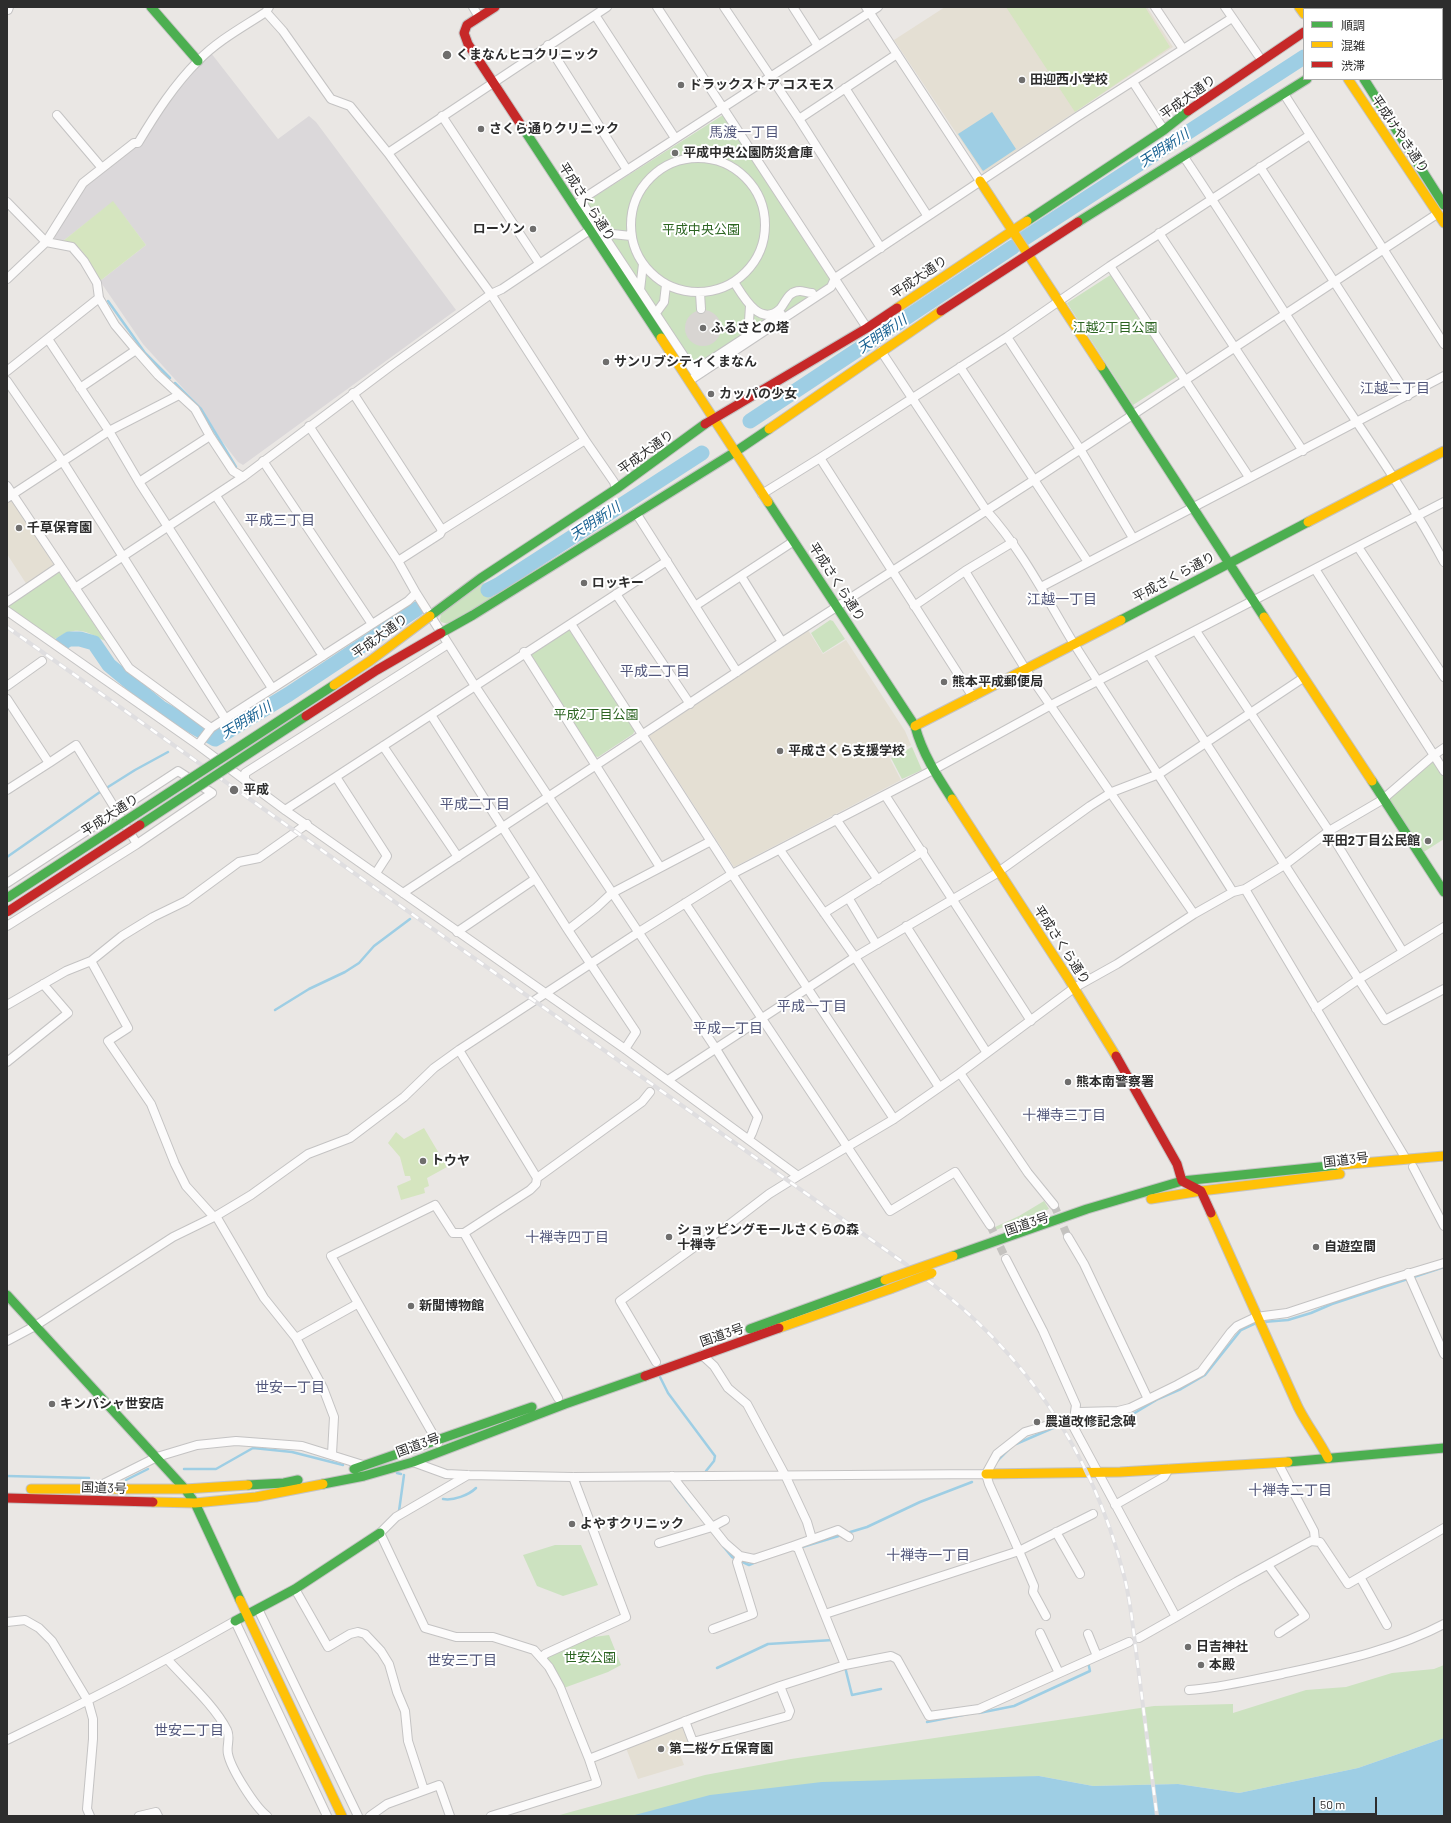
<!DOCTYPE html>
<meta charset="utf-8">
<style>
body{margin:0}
#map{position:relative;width:1451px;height:1823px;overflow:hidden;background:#eae7e4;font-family:Barlow,"Noto Sans JP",sans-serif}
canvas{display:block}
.frame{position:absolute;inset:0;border:8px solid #2d2d2d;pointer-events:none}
.legend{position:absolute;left:1303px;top:8px;width:140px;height:72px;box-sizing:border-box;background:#fff;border:1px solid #ababab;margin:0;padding:5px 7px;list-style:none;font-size:12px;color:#2d2d2d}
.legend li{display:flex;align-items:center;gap:8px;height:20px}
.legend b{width:20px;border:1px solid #ababab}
.scale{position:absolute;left:1313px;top:1797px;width:64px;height:18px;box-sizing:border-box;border:2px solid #2d2d2d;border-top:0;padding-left:5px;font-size:12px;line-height:14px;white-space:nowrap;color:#2d2d2d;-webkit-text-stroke:3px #fff;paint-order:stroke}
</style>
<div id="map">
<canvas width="1451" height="1823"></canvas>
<div class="frame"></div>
<ul class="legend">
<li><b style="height:5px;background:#4caf50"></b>順調</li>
<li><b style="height:5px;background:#ffc107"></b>混雑</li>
<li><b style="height:5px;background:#c62828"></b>渋滞</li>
</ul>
<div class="scale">50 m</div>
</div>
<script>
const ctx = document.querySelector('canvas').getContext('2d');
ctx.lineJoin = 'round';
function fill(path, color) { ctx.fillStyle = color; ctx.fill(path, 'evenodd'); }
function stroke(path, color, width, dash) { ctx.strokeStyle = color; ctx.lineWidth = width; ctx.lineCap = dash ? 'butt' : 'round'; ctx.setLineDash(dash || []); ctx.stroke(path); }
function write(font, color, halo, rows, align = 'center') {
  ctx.font = font + ' Barlow,"Noto Sans JP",sans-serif'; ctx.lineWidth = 4; ctx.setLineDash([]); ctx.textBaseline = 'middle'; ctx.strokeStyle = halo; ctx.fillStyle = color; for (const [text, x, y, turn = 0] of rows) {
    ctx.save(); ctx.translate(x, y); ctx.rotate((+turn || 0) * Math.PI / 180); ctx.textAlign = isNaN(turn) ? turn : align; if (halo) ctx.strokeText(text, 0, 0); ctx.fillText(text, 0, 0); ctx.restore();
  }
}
const industrial = new Path2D(`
 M211 53 278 139 309 116 316 122 456 310 243 465 238 462 221 440 201 408 143 344 100 281 146 245 113 202 63 241 55 239V234L86 186 138 143 146 128 205 59Z`);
const education = new Path2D(`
 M945 7H1147L1173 47 983 173 894 40Z
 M10 501 13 502 54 565 52 569 27 585 7 554V503Z
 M808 630 823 654 846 640 905 731 911 745 889 757 901 780 734 867 649 736Z
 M681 1726 685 1727 691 1742 678 1749 684 1765 638 1779 626 1748Z`);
const green = new Path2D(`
 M723 115 833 281 695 373 583 204Z
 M1112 274 1178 376 1133 405 1067 303Z
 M59 570 105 641C83 630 77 626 55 639L7 608V604Z
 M484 583 493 598 448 624 441 622 440 620 441 613Z
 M830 620 833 621 845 639 823 653 811 633Z
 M566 630 570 631 635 730 633 734 598 757 594 756 530 658 531 652Z
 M912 747 922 770 902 779 891 758Z
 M1434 755 1444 771V839L1419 855 1382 800Z
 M1044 1201 1049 1209 996 1230 995 1227 1019 1216Z
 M555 1545H581L598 1585 563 1596 537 1586 523 1555Z
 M609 1635 621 1665 608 1672 561 1689 546 1661 548 1655 586 1638Z
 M1444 1665V1738L1358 1768 1239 1793 1178 1784 1093 1786 1039 1776 638 1816H556L705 1775 791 1759 1154 1706 1233 1704V1713L1306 1690 1346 1687 1392 1673 1434 1669Z`);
const pitch = new Path2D(`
 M1006 7H1145L1170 47 1075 112Z
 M113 201 146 245 100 281C90 264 84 244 63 241Z
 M424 1128 447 1167 427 1178 429 1186 424 1188 425 1193 401 1200 397 1186 411 1180 410 1176H405L400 1157 388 1143 396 1132 404 1139Z`);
const plaza = new Path2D(`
 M685 328a18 18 0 1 1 36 0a18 18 0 1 1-36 0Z`);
const water = new Path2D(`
 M992 112 1016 149 983 171 958 134Z
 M1444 1738V1816H631L710 1795 822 1782 1039 1776 1093 1786 1178 1784 1239 1793 1358 1768Z`);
const stream = new Path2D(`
 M108 301 145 353 170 378
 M175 383 201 409 236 467
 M108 787 135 770 168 752
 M7 857 100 792
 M275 1010 309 989 345 972 359 963 374 946 410 919
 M1263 1322 1288 1320 1311 1313 1332 1304 1444 1267
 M660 1377 668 1393 715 1456 714 1461 706 1471
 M1064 1423 1068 1420 1087 1418 1121 1417 1133 1414 1158 1399 1181 1389 1205 1375 1241 1330 1256 1323
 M1016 1444 1060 1425
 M997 1461 1009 1449
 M184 1469H216L253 1448 292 1452 343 1465
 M397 1473 401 1474
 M7 1476 89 1478
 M126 1480 148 1469
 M675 1486 693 1509
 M443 1499C453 1501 469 1495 476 1488
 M399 1511 404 1475
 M847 1533 867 1527 920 1502 972 1482
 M723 1546 732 1557 749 1565 756 1562
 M799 1548 842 1535
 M845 1667 852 1695 881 1689
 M717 1668 768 1644 833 1640
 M979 1713 1014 1706 1090 1671 1088 1662
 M927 1722 968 1714`);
const river = new Path2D(`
 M1378 9 1381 7
 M1025 238 1304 57
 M750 421 1013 247
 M488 590 498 585 702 453
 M61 644 69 639H80L94 643 109 665 161 708 215 739 289 694 417 609`);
const streetTunnel = new Path2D(`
 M1054 1205 1068 1237
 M990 1225 1006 1259`);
const street = new Path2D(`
 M473 7 479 17
 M657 7 867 328
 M724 7 799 119 881 248
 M793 7 818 46
 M866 7 980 181
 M1155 7 1183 49
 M1225 7 1258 55
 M8 10 9 7
 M266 12 283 31 331 99 350 106 388 153 491 294 585 440 614 482 616 489
 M595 15 675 138
 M548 45 627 170
 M1133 82 1164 130
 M845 88 927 215
 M1284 94 1444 344
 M57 115 102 168
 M442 116 539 263
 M799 119 897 54
 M388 153 607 7
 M1184 157C1231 227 1275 299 1322 370 1364 434 1408 495 1444 562
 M631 225a67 67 0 1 1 134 0a67 67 0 1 1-134 0Z
 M1260 167 1408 396
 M7 202 46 242 72 247 84 261 97 283 99 298
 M583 204 695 373
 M575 206 587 196 878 7
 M603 233 631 236
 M1159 233 1303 451
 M1110 266 1249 477
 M7 279 46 242 83 183 134 143H138C156 113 174 85 198 61 217 41 243 27 266 12L269 7
 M734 282C743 296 760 328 780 309 786 302 788 291 800 291 803 291 808 293 812 293
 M640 290 643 264
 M700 293 701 309
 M656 313 664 302 666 285
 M748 336 750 306
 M1007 337 1080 449 1133 538
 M48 339 109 431 139 482 272 688
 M881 351 986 510C1023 551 1046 598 1074 644 1127 727 1181 809 1233 892
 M960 367 1088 562
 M7 371 99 298 115 325 136 350 158 375 195 409 210 436 233 471 243 477 392 365 491 294 502 289 590 230
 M694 371 781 314
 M7 381 63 462 225 718
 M689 381 831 287 835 278 1077 117 1232 18
 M80 388 136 350
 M353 393 442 530
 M309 426 398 561 416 593 475 686 716 1049 758 1117 752 1133 749 1139
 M820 458 973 697
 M263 461 372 624
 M139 482 210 436
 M7 486 129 668 211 728
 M762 494 820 458 1007 337 1110 266 1310 135
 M216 496 323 656
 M7 498 109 431 179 395
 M636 513 737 672
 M1358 547 1444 677
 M398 561 440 534 442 530 585 440
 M1315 569 1444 771
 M965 571 1026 670 1194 914
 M741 576 782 642
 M1041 587 1444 376
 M75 588 243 477
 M616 594 690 704
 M7 602 60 566
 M695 606 794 541
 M914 606 965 571 1013 542
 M7 611 198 745 285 810 625 1049 798 1176 894 1119 960 1073 1074 988 1117 964 1194 914 1233 892 1245 889 1286 864 1329 831 1382 800 1434 755 1444 748
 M571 624 732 874 894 1119
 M1196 631 1329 831 1403 952
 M524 652 660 867
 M1149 655 1385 1020 1444 989
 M7 686 42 661
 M7 699 49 763 76 745 137 844
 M431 715 568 930 636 1032 625 1049
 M198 745 211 728 408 601 416 593
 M383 746 458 857
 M336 777 387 856 376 873
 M245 780V773L448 644
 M7 790 49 763
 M885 795 1031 1021
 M285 810 667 561
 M836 819 878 880
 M780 850 855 957 939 1087
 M7 883 178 771 212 793 137 844 7 926
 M1245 889 1406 1159
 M403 893 782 642 1034 480 1437 214
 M849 899 876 944
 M685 903 890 1211 955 1172 990 1225
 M824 913 923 851
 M906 926 987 1053
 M568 930 596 908 612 893 711 841
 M457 932 535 879
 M91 961 128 1028 108 1041 151 1104 175 1164 186 1186 214 1217
 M7 1005 66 971 91 961 122 936 153 917 186 901 239 862 259 858 307 824
 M1316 1009 1359 979 1444 927
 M459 1050 537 1178 536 1184 530 1190 464 1233 558 1398
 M7 1062 68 1013 43 984
 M960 1073 1028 1173 1054 1205
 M668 1080 855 957 994 875 1090 806 1112 792 1159 774 1303 678
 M1413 1167 1444 1226
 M537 1178 642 1102 650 1092
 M1068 1237 1084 1264 1148 1399
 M1006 1259 1043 1331 1076 1405 1073 1426 1176 1617 1139 1638
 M1408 1273 1444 1354
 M296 1338 357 1304
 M7 1341 35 1326 173 1237 216 1216
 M702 1355 714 1366 728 1388 747 1404 785 1475 807 1522 812 1539
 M656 1362 620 1301 693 1248 726 1227 769 1194 798 1176
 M1076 1414 1079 1412 1118 1411 1130 1408 1177 1385 1201 1372 1231 1332 1237 1326 1256 1317 1287 1313 1381 1282 1444 1263
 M438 1443 331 1256 435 1205 453 1233H464
 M332 1454 334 1417 323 1388 296 1338 264 1298 216 1216 251 1195 308 1154 350 1138 404 1097 434 1068 459 1050 639 932 732 874 933 770 1051 705 1444 502
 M413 1462 446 1474 468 1475 573 1477 986 1474
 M1278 1463 1314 1531 1315 1540
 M468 1475 396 1517 380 1533 425 1628 456 1637H493L534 1650 549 1667 560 1687 589 1759 696 1717 780 1686 845 1665 891 1656 897 1659 929 1716 979 1709 1129 1642
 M672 1476 725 1543 740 1556 754 1559 793 1546 798 1548 845 1665
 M97 1487 157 1457 197 1445 236 1441 302 1446 363 1465
 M1115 1505 1164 1477 1169 1469
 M1056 1532 1080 1574
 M659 1543 712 1527 725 1520
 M793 1546 838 1530 849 1537
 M1268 1565 1305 1616 1279 1633
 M1360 1577 1387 1625
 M295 1589 328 1647 350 1634 358 1632 365 1634 381 1651 389 1664 397 1692 405 1711 408 1741 424 1790
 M258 1609 358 1816
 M825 1614 1019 1551 989 1484 986 1474 997 1454 1025 1432 1052 1424
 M1046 1616 1033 1592 1034 1586 1019 1551 1093 1514
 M1176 1617 1236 1582 1311 1541 1320 1542 1348 1584 1444 1528
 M7 1622 25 1620 39 1628 52 1641 88 1701 93 1719V1739L87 1809 90 1816
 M713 1629 753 1614 737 1562 740 1556
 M1040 1633 1059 1673
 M1088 1634 1097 1656
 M542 1659 545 1654 626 1617 573 1477
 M168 1660C186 1680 215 1706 227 1730 231 1738 226 1746 228 1754 231 1769 255 1807 267 1816
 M1189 1690C1221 1688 1250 1680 1282 1674 1336 1662 1395 1650 1444 1624
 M685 1721 693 1742 788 1716 790 1711 780 1686
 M7 1740C85 1703 160 1664 235 1621L327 1816
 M139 1816 156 1812 158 1816
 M370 1816 387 1804 439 1785 450 1816
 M491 1816 597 1783 589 1759`);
const fast = new Path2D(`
 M151 7 198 61
 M1364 79 1444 205
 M523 128 661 338
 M1027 221 1164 130 1188 111
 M1078 222 1307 79
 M1101 366 1264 617
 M768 502 915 726C922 753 937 776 952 799
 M430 616 481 578 616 489 705 424
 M1121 620 1308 522
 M441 633 473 615 735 452 769 429
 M1372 781 1444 892
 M953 1256 1087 1209 1182 1181 1339 1165
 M7 1295 185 1489 195 1503 240 1600
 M750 1329 885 1280
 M1288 1462 1444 1448
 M354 1469 532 1407
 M323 1484 364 1476 413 1462 565 1404 645 1376
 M248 1485 284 1483 298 1480
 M235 1621 295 1589 380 1533`);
const slow = new Path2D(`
 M1299 7 1304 14
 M1348 79 1444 223
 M980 181 1101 366
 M897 308 1027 221
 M661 338 768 502
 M769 429 941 311
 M1308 522 1444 451
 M1264 617 1372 781
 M915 726 1121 620
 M952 799 1068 978 1116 1056
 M1339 1165 1444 1156
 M1151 1199 1201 1191 1340 1174
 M1211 1213 1298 1407C1307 1425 1319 1440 1328 1458
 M779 1328 890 1289
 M986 1474 1120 1472 1288 1462
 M31 1489H185L248 1485
 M153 1502 195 1503 256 1497 323 1484
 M240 1600 342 1816`);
const jam = new Path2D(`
 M495 7 467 25 464 33 468 44 523 128
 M1316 7 1318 9
 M1340 9 1344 7
 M1417 9 1420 7
 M1188 111 1304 32
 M941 311 1078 222
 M705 424 867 328 897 308
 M1116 1056 1177 1164 1182 1181 1201 1191 1211 1213
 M645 1376 779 1328
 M7 1498 153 1502`);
const rail = new Path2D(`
 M7 627 907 1265
 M927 1280C1026 1353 1092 1453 1123 1572 1131 1600 1133 1630 1137 1659 1144 1711 1150 1764 1157 1816`);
const fastBridge = new Path2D(`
 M140 825 306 716
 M7 898 334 685`);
const slowBridge = new Path2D(`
 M334 685 370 661 430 616
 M885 1280 953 1256
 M890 1289 932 1273`);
const jamBridge = new Path2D(`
 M306 716 377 670 441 633
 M7 912 140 825`);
const markers = [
 [447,55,5,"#6f6e6d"],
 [1022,80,4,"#6f6e6d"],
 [681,85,4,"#6f6e6d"],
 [481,129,4,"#6f6e6d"],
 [675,153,4,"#6f6e6d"],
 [533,229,4,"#6f6e6d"],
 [703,328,4,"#6f6e6d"],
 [606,362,4,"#6f6e6d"],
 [711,394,4,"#6f6e6d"],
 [19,528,4,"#6f6e6d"],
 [584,583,4,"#6f6e6d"],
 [944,682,4,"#6f6e6d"],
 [780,751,4,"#6f6e6d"],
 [234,790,5,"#6f6e6d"],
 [1428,841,4,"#6f6e6d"],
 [1068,1082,4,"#6f6e6d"],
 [423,1161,4,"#6f6e6d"],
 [669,1237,4,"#6f6e6d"],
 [1316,1247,4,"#6f6e6d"],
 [411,1306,4,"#6f6e6d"],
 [52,1404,4,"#6f6e6d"],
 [1037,1422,4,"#6f6e6d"],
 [572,1524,4,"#6f6e6d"],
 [1188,1647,4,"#6f6e6d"],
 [1201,1665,4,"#6f6e6d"],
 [661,1749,4,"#6f6e6d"]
];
const poiNames = [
 ["くまなんヒコクリニック",456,55],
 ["田迎西小学校",1030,80],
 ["ドラックストア コスモス",689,85],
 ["さくら通りクリニック",489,129],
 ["平成中央公園防災倉庫",683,153],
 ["ローソン",525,229,"right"],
 ["ふるさとの塔",711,328],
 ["サンリブシティくまなん",614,362],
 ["カッパの少女",719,394],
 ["千草保育園",27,528],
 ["ロッキー",592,583],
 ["熊本平成郵便局",952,682],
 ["平成さくら支援学校",788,751],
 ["平成",243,790],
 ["平田2丁目公民館",1420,841,"right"],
 ["熊本南警察署",1076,1082],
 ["トウヤ",431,1161],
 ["ショッピングモールさくらの森",677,1230],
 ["十禅寺",677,1245],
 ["自遊空間",1324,1247],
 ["新聞博物館",419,1306],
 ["キンバシャ世安店",60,1404],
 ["農道改修記念碑",1045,1422],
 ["よやすクリニック",580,1524],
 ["日吉神社",1196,1647],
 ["本殿",1209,1665],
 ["第二桜ケ丘保育園",669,1749]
];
const streetNames = [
 ["平成大通り",1188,97,-36],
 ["平成けやき通り",1400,134,56],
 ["平成さくら通り",587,202,57],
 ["平成大通り",919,277,-34],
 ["平成大通り",646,452,-36],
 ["平成さくら通り",1174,577,-28],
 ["平成さくら通り",837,582,57],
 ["平成大通り",380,636,-36],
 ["平成大通り",110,815,-33],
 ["平成さくら通り",1062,945,57],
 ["国道3号",1346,1160,-7],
 ["国道3号",1027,1224,-19],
 ["国道3号",722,1335,-19],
 ["国道3号",418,1445,-20],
 ["国道3号",104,1488,2]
];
const parkNames = [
 ["平成中央公園",701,230],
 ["江越2丁目公園",1115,328],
 ["平成2丁目公園",596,715],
 ["世安公園",590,1658]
];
const neighbourhoodNames = [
 ["馬渡一丁目",744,132],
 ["江越二丁目",1395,388],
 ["平成三丁目",280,520],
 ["江越一丁目",1062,599],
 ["平成二丁目",655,671],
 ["平成二丁目",475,804],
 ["平成一丁目",812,1006],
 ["平成一丁目",728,1028],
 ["十禅寺三丁目",1064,1115],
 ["十禅寺四丁目",567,1237],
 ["世安一丁目",290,1387],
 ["十禅寺二丁目",1290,1490],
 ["十禅寺一丁目",928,1555],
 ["世安三丁目",462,1660],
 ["世安二丁目",189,1730]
];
const waterNames = [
 ["天明新川",1164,148,-33],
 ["天明新川",882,334,-34],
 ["天明新川",595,521,-33],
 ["天明新川",246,720,-31]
];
fill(industrial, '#dbd8da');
fill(education, '#e4dfd3');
fill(green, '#cce2c0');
fill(pitch, '#d5e5bf');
fill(plaza, '#d8d5d2');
fill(water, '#9ecee4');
stroke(stream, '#9ecee4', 2.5);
stroke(river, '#9ecee4', 15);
stroke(streetTunnel, '#c4c2bf', 8, [8, 4]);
stroke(street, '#c4c3c3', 10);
stroke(fast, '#c4c3c3', 11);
stroke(slow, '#c4c3c3', 11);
stroke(jam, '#c4c3c3', 11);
stroke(street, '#fcfbfb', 8);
stroke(fast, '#4caf50', 9);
stroke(slow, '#ffc107', 9);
stroke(jam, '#c62828', 9);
stroke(rail, '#dfdee0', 4);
stroke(rail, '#fff', 2.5, [8]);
stroke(fastBridge, '#c4c3c3', 11, []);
stroke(slowBridge, '#c4c3c3', 11, []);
stroke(jamBridge, '#c4c3c3', 11, []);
stroke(fastBridge, '#4caf50', 9);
stroke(slowBridge, '#ffc107', 9);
stroke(jamBridge, '#c62828', 9);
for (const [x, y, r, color] of markers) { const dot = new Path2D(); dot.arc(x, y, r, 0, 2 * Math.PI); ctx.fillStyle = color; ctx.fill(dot); stroke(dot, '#fff', 1.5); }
write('bold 13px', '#2d2d2d', '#fff', poiNames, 'left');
write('13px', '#2d2d2d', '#fff', streetNames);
write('13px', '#2c6522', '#fff', parkNames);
write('14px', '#51567a', '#fff', neighbourhoodNames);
write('italic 14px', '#1a6393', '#fff', waterNames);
</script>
